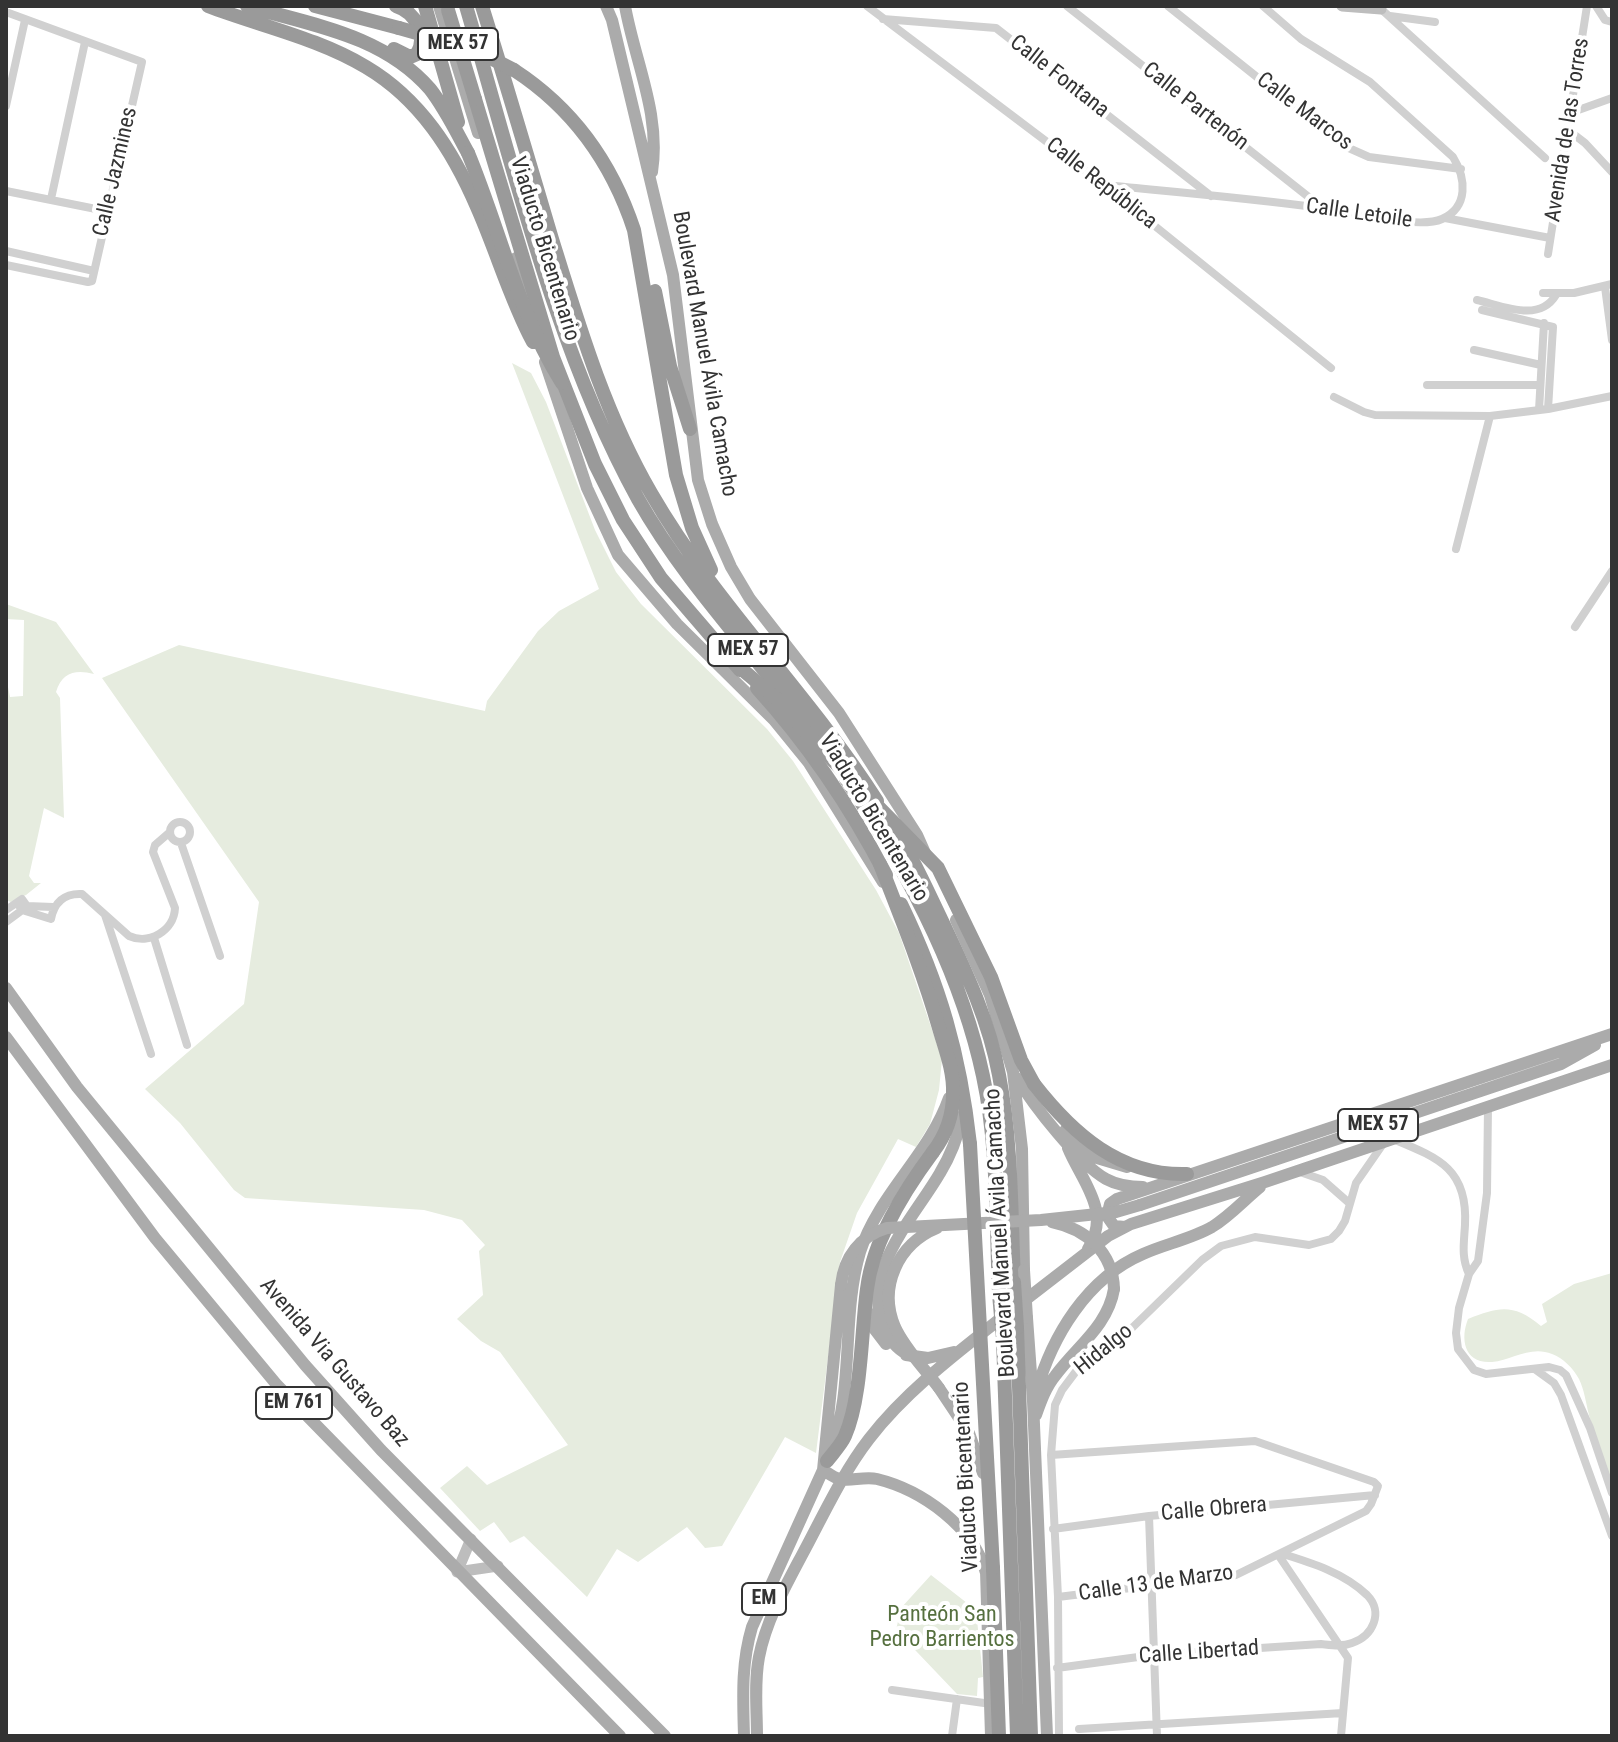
<!DOCTYPE html>
<meta charset="utf-8">
<style>
body{margin:0}
#map{position:relative;width:1618px;height:1742px;overflow:hidden;background:#fff;font-family:"Roboto Condensed",sans-serif}
canvas{display:block}
.frame{position:absolute;inset:0;border:8px solid #333;pointer-events:none}
</style>
<div id="map">
<canvas width="1618" height="1742"></canvas>
<div class="frame"></div>
</div>
<script>
const ctx = document.querySelector('canvas').getContext('2d');
ctx.lineJoin = 'round';
function fill(path, color) { ctx.fillStyle = color; ctx.fill(path, 'evenodd'); }
function stroke(path, color, width, dash) { ctx.strokeStyle = color; ctx.lineWidth = width; ctx.lineCap = dash ? 'butt' : 'round'; ctx.setLineDash(dash || []); ctx.stroke(path); }
function write(font, color, halo, rows, align = 'center') {
  ctx.font = font + ' "Roboto Condensed",sans-serif'; ctx.lineWidth = 8; ctx.setLineDash([]); ctx.textBaseline = 'middle'; ctx.strokeStyle = halo; ctx.fillStyle = color; for (const [text, x, y, turn = 0] of rows) {
    ctx.save(); ctx.translate(x, y); ctx.rotate((+turn || 0) * Math.PI / 180); ctx.textAlign = isNaN(turn) ? turn : align; if (halo) ctx.strokeText(text, 0, 0); ctx.fillText(text, 0, 0); ctx.restore();
  }
}
const green = new Path2D(`
 M512 363 531 373 546 402 595 530 616 572 641 604 767 729 793 761 876 890 899 933 942 1059 939 1090 930 1124 916 1147 898 1139 857 1213 840 1262 816 1453 785 1437 722 1546 705 1548 687 1527 638 1562 617 1549 587 1597 524 1536 510 1543 494 1522 480 1531 440 1488 467 1466 487 1485 568 1445 500 1352 481 1341 457 1319 483 1295 479 1251 485 1245 462 1220 424 1210 245 1198 234 1190 180 1123 145 1089 244 1004 259 902 102 678 179 645 485 711 487 701 538 631 559 611 599 589Z
 M6 604 56 622 94 674C76 669 62 672 56 692L60 698 64 818 44 808 29 876 34 883H41L26 895 11 902 6 900V677L10 697 23 696 24 620 6 619Z
 M1612 1273V1492C1604 1466 1597 1441 1589 1415 1586 1403 1584 1389 1579 1379 1573 1368 1563 1358 1552 1354 1531 1345 1512 1360 1492 1362 1464 1364 1460 1339 1468 1319 1499 1307 1513 1303 1541 1326L1547 1322 1542 1304 1574 1284Z
 M931 1575 976 1610 983 1677 978 1678 977 1696 957 1694 896 1630 901 1608Z`);
const street = new Path2D(`
 M867 6 1104 185 1331 368
 M1067 6 1320 206
 M1168 6 1342 145 1369 157 1461 169
 M1596 6 1605 20 1612 22
 M1381 9 1545 158
 M6 12 142 62 92 281 88 282 6 265
 M1390 16 1435 22
 M883 19 996 28 1211 196
 M6 106 25 20
 M1570 113 1612 98
 M1568 130 1585 143 1612 172
 M1104 185C1176 192 1249 198 1322 208 1350 211 1418 230 1442 219 1469 207 1466 178 1453 157L1370 82 1301 39 1263 6
 M6 191 106 211
 M51 199 85 42
 M1445 218 1550 238
 M6 251 94 271
 M1548 254 1587 6
 M1605 287 1612 340
 M1543 293H1574L1612 284
 M1477 300C1503 306 1539 323 1556 295
 M1482 310 1553 327 1548 409
 M1474 350 1541 365
 M1427 385H1539
 M1334 397 1364 412 1375 415 1490 416 1548 409 1612 396
 M1539 410 1544 323
 M1456 549 1490 416
 M1575 627 1612 571
 M170 832a10 10 0 1 1 20 0a10 10 0 1 1-20 0Z
 M181 843 220 956
 M17 903 22 910 51 919C54 903 64 893 82 894L129 936C149 945 174 931 175 908L153 852 155 845 170 832
 M6 910 22 899 27 906 53 907
 M105 915 151 1054
 M6 922 25 908
 M154 938 187 1045
 M1488 1106 1487 1193 1478 1261 1469 1274 1459 1308 1456 1333 1458 1349 1474 1370 1486 1374 1549 1367 1560 1370 1566 1375 1590 1428 1612 1493
 M1393 1139C1439 1158 1468 1169 1465 1225 1464 1243 1461 1257 1469 1274
 M1300 1172 1323 1180 1348 1202
 M1536 1370 1554 1383 1561 1395 1612 1536
 M1051 1455 1255 1441 1374 1482 1378 1486 1371 1504 1366 1511 1236 1575 1058 1597
 M1149 1516 1157 1736
 M1053 1529 1149 1516 1375 1495
 M1279 1556 1348 1658 1341 1736
 M1057 1668 1153 1655 1321 1644C1331 1645 1342 1647 1352 1643 1373 1636 1384 1612 1367 1595 1344 1573 1312 1563 1283 1554
 M892 1690 984 1703
 M1079 1729 1343 1713
 M952 1736 957 1699
 M1059 1736 1058 1597 1051 1455 1055 1405 1062 1390 1077 1370 1133 1327 1202 1260 1221 1246 1255 1237 1309 1245 1331 1239 1339 1231 1345 1221 1356 1183 1383 1144`);
const secondary = new Path2D(`
 M1342 6 1381 9
 M457 1572 498 1566
 M457 1572 471 1539`);
const primary = new Path2D(`
 M439 6 478 133
 M606 6 612 20 673 275 698 480 712 524 731 567 750 599 839 713 917 835 925 853
 M625 6C635 62 661 114 652 172
 M516 258 529 305
 M545 362 587 488 618 555 677 624 774 720 809 763 883 882
 M956 920 990 995 1013 1072 1022 1149 1024 1270
 M6 988 77 1087 305 1365 381 1450 665 1736
 M6 1037 155 1238 277 1385 620 1736
 M1017 1078C1033 1105 1079 1164 1106 1179 1117 1185 1130 1187 1143 1187
 M1066 1129 1097 1158 1127 1167
 M1068 1148C1082 1182 1112 1211 1088 1249
 M1140 1205 1561 1064 1595 1045
 M1125 1227 1114 1226 1107 1216 1110 1204 1117 1199 1612 1034
 M1020 1304 1108 1236 1131 1224 1265 1182 1612 1065
 M866 1309 873 1327 886 1344
 M1027 1318 1033 1401 1047 1736
 M906 1355 928 1358 954 1352
 M911 1356C899 1351 891 1342 885 1330 858 1274 914 1218 940 1173 951 1155 958 1136 963 1115
 M939 1388 969 1433 983 1473
 M1036 1393C1052 1336 1087 1278 1143 1254 1165 1244 1191 1239 1212 1227 1230 1216 1244 1200 1260 1187
 M1036 1415C1041 1401 1046 1387 1055 1376 1076 1347 1108 1326 1114 1289
 M830 1453C855 1390 841 1316 860 1252 878 1195 929 1155 949 1098
 M823 1470C828 1473 834 1478 840 1479 849 1482 864 1476 877 1479 922 1490 974 1527 986 1573
 M986 1571 991 1736
 M744 1736C743 1698 741 1664 752 1627L823 1470 841 1285
 M757 1736C757 1710 754 1683 759 1657 766 1621 785 1587 802 1555 823 1516 842 1474 869 1439 906 1391 958 1352 1005 1315`);
const highway = new Path2D(`
 M208 6C260 26 318 38 366 67 420 99 453 151 477 207 497 252 510 299 533 342
 M247 6C312 25 383 35 430 89 445 108 456 131 468 153
 M315 6 399 28
 M425 6 458 122
 M466 6C514 169 556 351 638 499 673 561 720 616 764 670 784 694 804 717 821 742
 M482 6C506 83 529 161 552 239 579 326 605 414 651 493 715 604 809 694 877 801
 M394 49 410 57 417 54C428 35 415 12 396 6
 M514 70C574 109 612 163 634 230L676 475 692 528 711 570
 M475 99 553 357 595 464 623 520 661 578 740 670
 M655 291 670 366 690 429
 M757 688C808 744 851 808 886 875
 M846 779C905 867 961 972 983 1076 998 1145 996 1223 999 1294
 M895 829C913 858 927 890 942 921 966 972 989 1020 999 1075 1012 1142 1011 1214 1014 1282
 M901 904C940 985 960 1054 970 1144
 M1034 1084C1073 1134 1120 1176 1187 1174
 M1017 1328 1031 1736
 M1003 1339 1017 1736
 M827 1461C833 1453 841 1445 845 1436 862 1397 861 1332 867 1289 873 1240 904 1191 933 1152
 M993 1568 999 1736`);
const primaryBridge = new Path2D(`
 M1052 1222C1086 1229 1113 1252 1114 1289
 M937 1228C898 1244 878 1287 895 1327 905 1349 925 1369 939 1388
 M1024 1270 1027 1318
 M841 1285C844 1257 860 1236 887 1228L1041 1220 1116 1212 1140 1205`);
const highwayBridge = new Path2D(`
 M448 10 475 99
 M399 28 473 49 514 70
 M468 153C500 230 517 311 562 383
 M732 661 776 698 813 740 938 868 991 977 1021 1060 1034 1084
 M880 864C901 918 923 972 939 1028 945 1049 954 1071 953 1094 953 1115 946 1135 933 1152
 M970 1144 993 1568
 M1014 1282 1017 1328
 M999 1294 1003 1339`);
const shields = [
 [458,44,80],
 [748,650,80],
 [1378,1125,80],
 [294,1403,76],
 [764,1599,44]
];
const shieldNames = [
 ["MEX 57",458,44],
 ["MEX 57",748,650],
 ["MEX 57",1378,1125],
 ["EM 761",294,1403],
 ["EM",764,1599]
];
const streetNames = [
 ["Calle Fontana",1059,77,38],
 ["Calle Partenón",1195,107,38],
 ["Calle Marcos",1304,112,37],
 ["Avenida de las Torres",1568,130,-81],
 ["Calle Jazmines",116,172,-77],
 ["Calle República",1101,184,38],
 ["Calle Letoile",1359,214,8],
 ["Viaducto Bicentenario",544,249,73],
 ["Boulevard Manuel Ávila Camacho",704,354,80],
 ["Viaducto Bicentenario",873,818,59],
 ["Boulevard Manuel Ávila Camacho",1001,1233,-93],
 ["Hidalgo",1104,1350,-39],
 ["Avenida Via Gustavo Baz",334,1363,49],
 ["Viaducto Bicentenario",967,1477,-93],
 ["Calle Obrera",1214,1510,-5],
 ["Calle 13 de Marzo",1156,1584,-8],
 ["Calle Libertad",1199,1653,-4]
];
const parkNames = [
 ["Panteón San",942,1615],
 ["Pedro Barrientos",942,1640]
];
fill(green, '#e6ecdf');
stroke(street, '#d0d0d0', 8);
stroke(secondary, '#bdbdbd', 11);
stroke(primary, '#ababab', 12);
stroke(highway, '#9a9a9a', 14);
stroke(primaryBridge, '#ababab', 12);
stroke(highwayBridge, '#9a9a9a', 14);
for (const [x, y, w] of shields) { const box = new Path2D(); box.roundRect(x - w / 2, y - 16, w, 32, 6); ctx.fillStyle = '#fff'; ctx.fill(box); stroke(box, '#333', 2); }
write('bold 20px', '#333', null, shieldNames);
write('22px', '#333', '#fff', streetNames);
write('22px', '#56703f', '#fff', parkNames);
</script>
